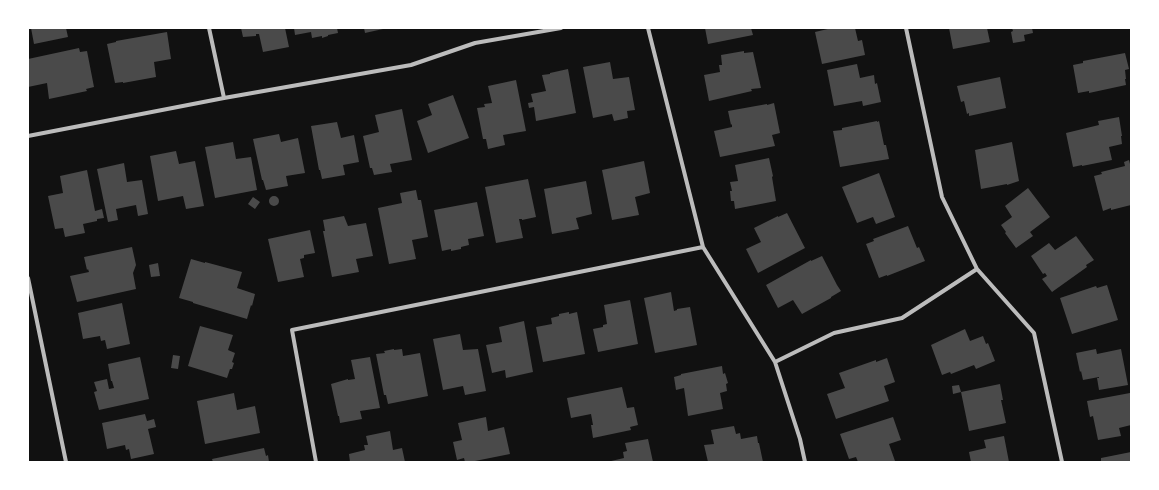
<!DOCTYPE html>
<style>
body{margin:0}
#map{position:relative;width:1159px;height:490px;overflow:hidden;background:#111;font-family:"PT Sans Narrow",sans-serif}
canvas{display:block}
.frame{position:absolute;inset:0;border:29px solid #fff;pointer-events:none}
</style>
<div id="map">
<canvas width="1159" height="490"></canvas>
<div class="frame"></div>
</div>
<script>
const ctx = document.querySelector('canvas').getContext('2d');
ctx.lineJoin = 'round';
function fill(path, color) { ctx.fillStyle = color; ctx.fill(path, 'evenodd'); }
function stroke(path, color, width, dash) { ctx.strokeStyle = color; ctx.lineWidth = width; ctx.lineCap = dash ? 'butt' : 'round'; ctx.setLineDash(dash || []); ctx.stroke(path); }
const building = new Path2D(`
 M31 28H66L68 37 34 44Z
 M241 28H285L289 47 263 52 259 34H256V36L243 37Z
 M294 28H337L338 33 328 35V36L322 38V36L312 38 311 32 295 35Z
 M364 28H383V29L365 33Z
 M705 28H751L753 35 708 44Z
 M832 28H855L858 41 862 40 865 55 822 64 815 32Z
 M949 28H987L990 42 953 49Z
 M1012 28H1032L1033 33 1024 35 1025 41 1013 43 1011 32 1013 31Z
 M167 32 171 59 154 62 156 77 123 83V82L115 83 107 44 116 42V41Z
 M79 48 80 52 87 51 94 87 86 89 87 91 49 99 47 83 28 87V59Z
 M744 51V53L753 52 761 88 751 89 752 91 709 101 704 75 720 72 719 65H722L721 55Z
 M1125 53 1129 69 1125 70 1126 79H1125L1126 85 1089 93V91L1078 93 1073 65 1083 63V61Z
 M610 62 613 79 629 77 635 110 627 111 628 118 614 121 612 114 593 118 583 67Z
 M857 64 860 78 874 75 875 84 877 83 881 102 863 106 862 101 834 106 827 70Z
 M568 69 576 113 536 121 534 107 529 108 528 103 533 102 531 94 546 91 542 75 550 74V73Z
 M1000 77 1006 108 969 116V113L967 114 964 101 961 102 957 86Z
 M516 80 526 131 503 135 505 145 488 149 486 139H483L477 108 485 107 484 104 492 103 488 86Z
 M453 95 469 138 428 153 417 121 432 115 428 104Z
 M774 103 780 133 772 135 775 146 720 157 714 131 732 127V124L731 125 728 111 767 104V105Z
 M402 109 412 160 390 164 392 172 374 175 372 168H370L363 136 379 132 375 115Z
 M1119 117 1122 136H1121L1122 144 1109 147 1112 160 1082 166V165L1073 167 1066 133 1099 125 1098 121Z
 M877 121V122L879 121 884 145H886L889 159 840 167 833 131 842 130V128Z
 M337 122 341 138 354 135 359 162 343 165 345 175 322 179 320 170H319L311 126Z
 M279 134 281 142 298 138 305 173 286 176 288 186 266 190 263 180H262L253 139Z
 M233 142 236 159 251 157 257 190 215 198 205 147Z
 M1012 142 1019 181 1007 185V184L981 189 975 150Z
 M176 151 179 164 195 161 204 206 186 209 183 196 158 201 150 156Z
 M769 158 773 176 772 177 776 201 735 209 734 201H731L730 191H732L730 182 738 181 735 165Z
 M1129 160 1130 164H1131V205L1111 210V208L1103 211 1094 176 1102 174 1101 172 1125 166 1124 162Z
 M644 161 650 193 635 197 639 215 612 220 602 170Z
 M124 163 127 182 142 180 148 214 138 216 136 205 116 209 118 220 108 222 97 169Z
 M87 170 95 211 102 209 104 218 97 219V221L83 224 85 233 65 237 63 228 55 229 48 196 63 193 60 176Z
 M879 173 895 217 876 224 873 217 857 223 842 187Z
 M528 179 536 217 522 220V219H519L523 238 496 243 485 187Z
 M586 181 592 214 576 218 579 229 552 234 544 189Z
 M1028 188 1050 217 1030 232 1033 236 1016 248 1005 233 1006 232 1001 225 1012 217 1005 206Z
 M416 190 418 200H421L428 237 412 240 416 259 389 264 378 208 402 203 400 193Z
 M269 201a5 5 0 1 1 10 0a5 5 0 1 1-10 0Z
 M253 197 260 202 255 209 248 204Z
 M477 202 484 236 468 239 469 245 461 247V249L451 251V249L442 251 434 210Z
 M787 213 805 248 758 273 746 249 761 242 754 228 778 216V217Z
 M344 216 348 226 366 223 373 256 356 259 359 272 332 277 323 231H325L323 220Z
 M908 226 917 248 919 247 925 261 887 276V275L879 278 866 244 874 241 873 239Z
 M310 230 315 253 304 255V258L300 259 304 277 278 282 268 239Z
 M1076 236 1094 260 1086 265 1087 267 1052 292 1042 279 1047 276 1045 273 1043 274 1031 256 1049 243 1055 250Z
 M132 247 136 265 133 273 136 289 77 302 70 276 89 272 88 269 87 270 84 257Z
 M822 256 837 285 841 291 831 297V298L802 314 793 300 778 308 766 285 811 260V261Z
 M191 259 205 263V262L242 272 237 288 255 294 252 306 251 305 247 319 193 303V302L179 298Z
 M158 263 160 276 151 277 149 265Z
 M1107 285 1118 320 1072 334 1060 298 1096 286 1097 288Z
 M671 292 674 311 677 310V309L690 307 697 345 655 353 644 298Z
 M630 300 638 344 598 352 593 329 603 327V325L607 324 604 305Z
 M122 303 130 344 107 349 105 340 101 341 100 336 83 339 78 313Z
 M569 312V314L577 312 585 354 543 362 536 327 552 324 551 318 559 316V314Z
 M524 321 533 372 506 378 505 370 492 373 486 345 502 342 499 327Z
 M200 326 233 335 228 350 235 353 232 362 234 363 232 369H230L227 378 188 366Z
 M965 329 970 341 983 336 986 344 988 343 995 361 976 369 974 365 951 374 950 372 942 375 931 345Z
 M460 334 463 350 478 349 486 391 465 395 463 386 443 390 433 339Z
 M394 349V350L402 349 403 356 420 353 428 396 388 404 386 395H384L376 354 385 353 384 351Z
 M1096 349 1097 354 1121 349 1128 385 1099 390 1097 378H1099V377L1083 380 1081 371 1080 372 1076 353Z
 M173 355 180 356 178 369 171 368Z
 M140 357 149 399 99 410 94 392 97 391 94 382 107 379 109 389 114 388 112 381H111L108 364Z
 M370 357 380 408 360 411 362 419 340 423 339 416H338L331 384 348 379V380L355 379 351 360Z
 M887 358 895 382 884 386 889 401 836 419 827 394 845 388 839 373 876 360V362Z
 M722 366 723 374 725 373 728 383 726 384 727 391 720 393 723 409 688 416 684 388 676 390 674 377 681 375V374Z
 M1000 384 1003 400H1001L1006 423 969 431 961 392Z
 M959 385 961 392 953 394 952 386Z
 M622 387 627 408 634 407 638 425 630 427 631 430 593 438 591 425H593L591 414 571 418 567 398Z
 M234 393 237 410 255 406 260 433 205 444 197 401Z
 M1130 393 1131 400V425L1119 428 1121 436 1098 440 1093 416 1090 417 1087 401Z
 M145 414 147 421 154 419 156 427 148 429 154 454 131 459 129 449 126 450 125 445 107 449 102 423Z
 M486 417 488 431 504 427 510 454 470 462H465L464 458 457 460 453 442 462 440 458 423Z
 M893 417 901 440 889 444 895 461 891 462H858L856 457 849 459 840 434Z
 M734 426 736 434 740 433 741 439 757 436 758 443H759L763 462H708L704 445 714 444 711 430Z
 M390 431 393 450 402 448 405 462H350L349 454 365 450 364 445H368L366 436Z
 M1004 436 1009 462H971L969 452 986 448 984 440Z
 M648 439 653 462H607L624 458 623 452 627 451 625 443Z
 M264 448 266 456 268 455 269 462H213L212 459Z
 M1131 452V462H1101V458Z`);
const minor = new Path2D(`
 M209 28 224 98
 M648 28 703 247 775 362 800 439 805 462
 M906 28 942 197 977 269 1034 333 1062 462
 M28 136 224 98 411 65 475 43 561 28
 M28 278 66 462
 M775 362 834 333 902 318 977 269
 M316 462 292 330 703 247`);
fill(building, '#4a4a4a');
stroke(minor, '#bcbcbc', 4);
</script>
